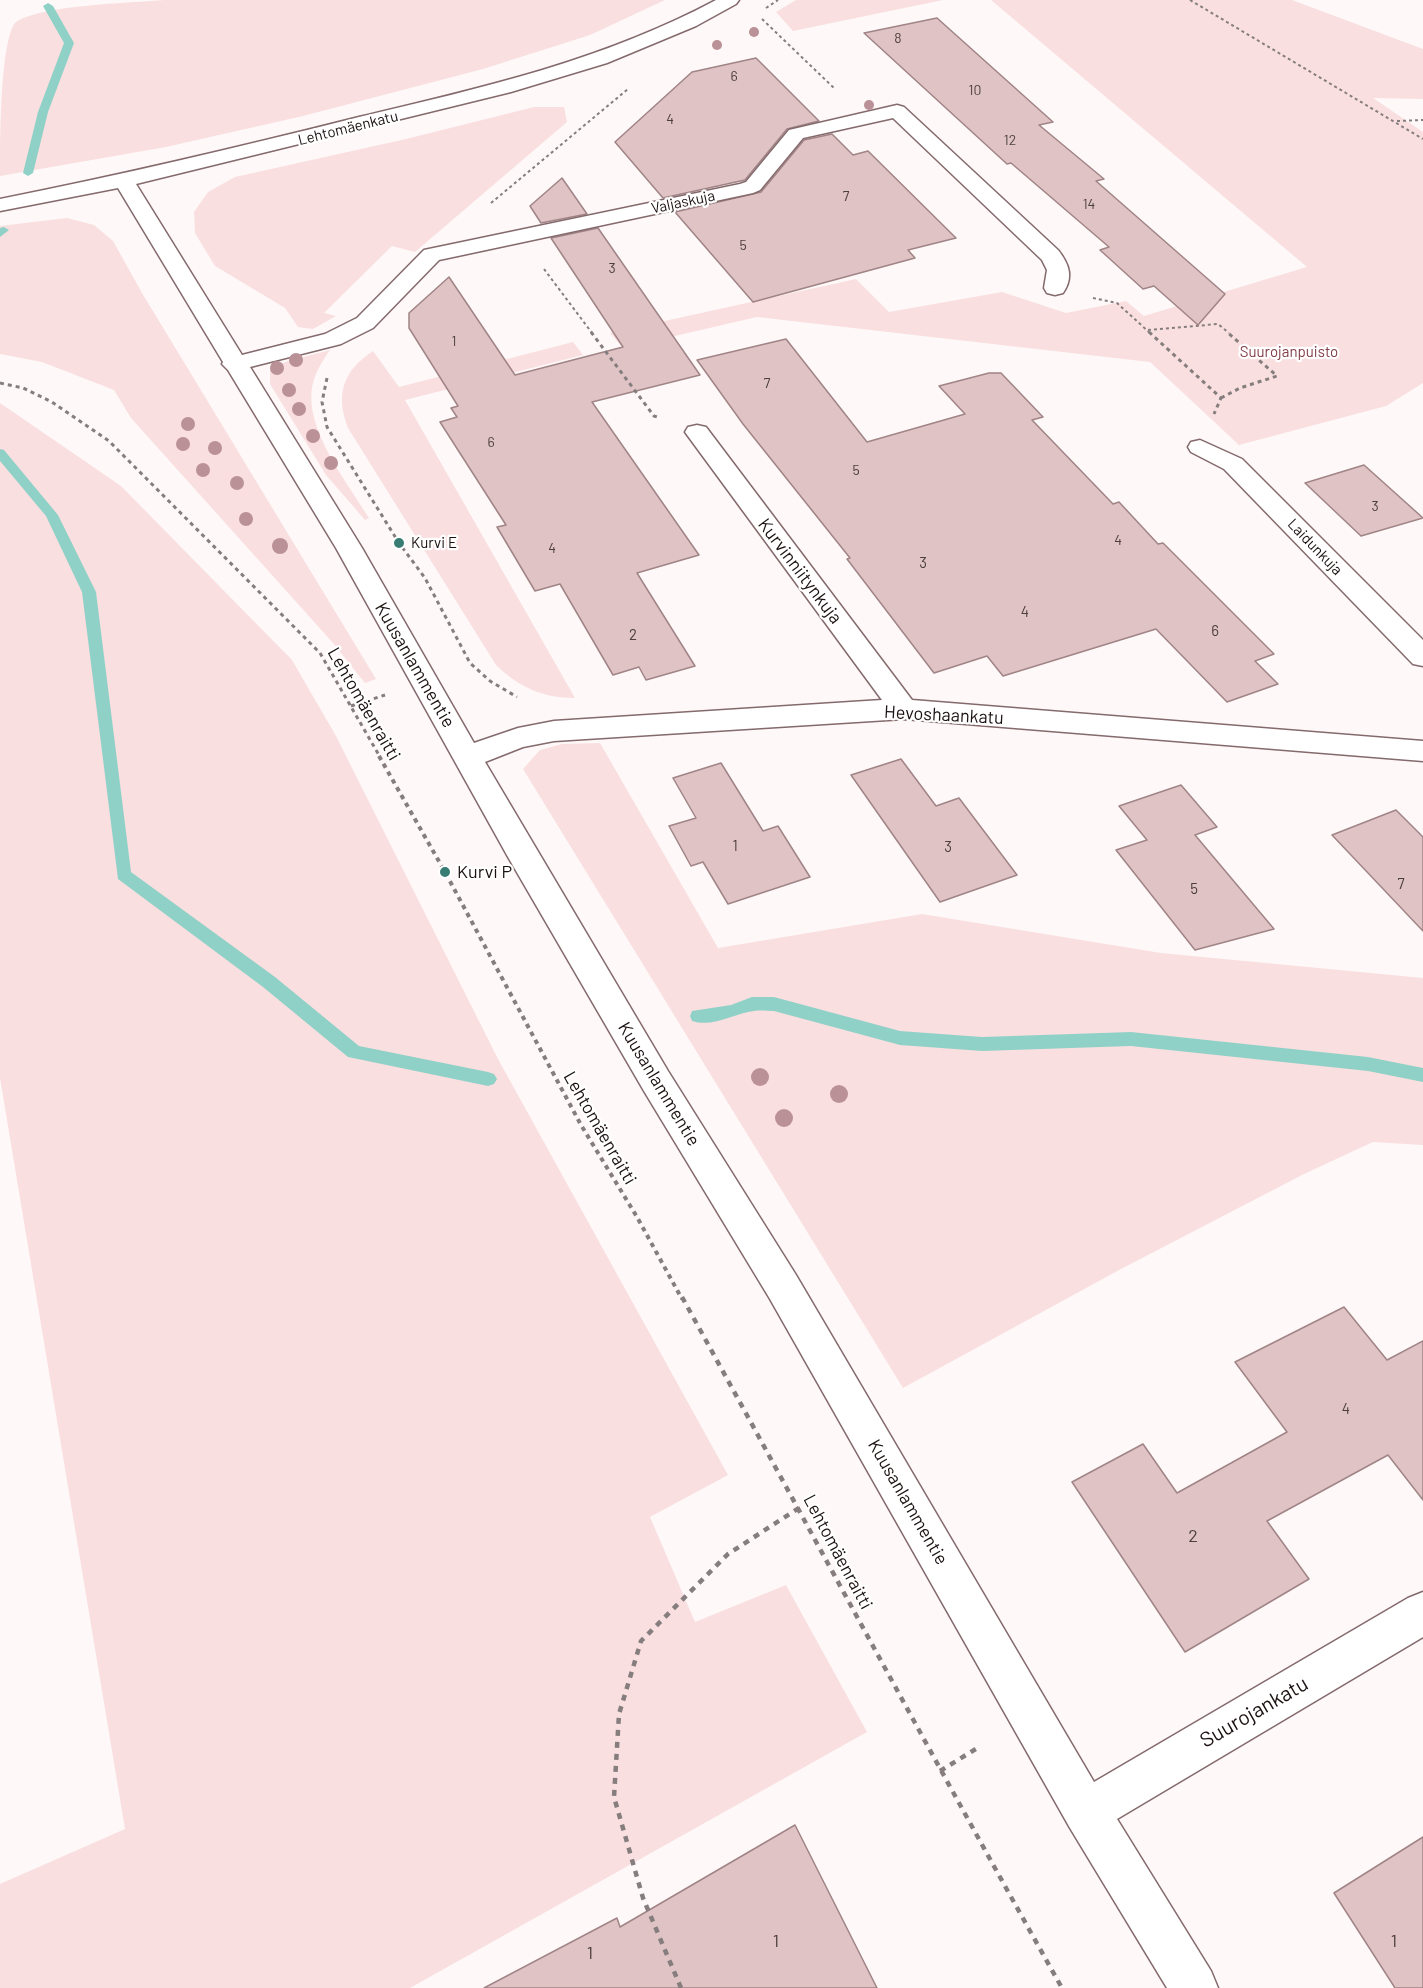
<!DOCTYPE html>
<meta charset="utf-8">
<style>
body{margin:0}
canvas{display:block;background:#fef8f8}
</style>
<canvas width="1423" height="1988"></canvas>
<script>
const ctx = document.querySelector('canvas').getContext('2d');
ctx.lineJoin = 'round';
function fill(path, color) { ctx.fillStyle = color; ctx.fill(path, 'evenodd'); }
function stroke(path, color, width, dash) { ctx.strokeStyle = color; ctx.lineWidth = width; ctx.lineCap = dash ? 'butt' : 'round'; ctx.setLineDash(dash || []); ctx.stroke(path); }
function write(font, color, halo, rows, align = 'center') {
  ctx.font = font + ' Barlow,sans-serif'; ctx.lineWidth = 4.5; ctx.setLineDash([]); ctx.textBaseline = 'middle'; ctx.strokeStyle = halo; ctx.fillStyle = color; for (const [text, x, y, turn = 0] of rows) {
    ctx.save(); ctx.translate(x, y); ctx.rotate((+turn || 0) * Math.PI / 180); ctx.textAlign = isNaN(turn) ? turn : align; if (halo) ctx.strokeText(text, 0, 0); ctx.fillText(text, 0, 0); ctx.restore();
  }
}
const green = new Path2D(`
 M164 0H665L590 35 483 69 303 116 166 147 0 176C0 145 0 42 15 23 37 5 132 3 164 0Z
 M796 0H943L793 31 776 12Z
 M991 0H1292L1423 49V99L1373 98 1423 132V383L1386 406 1239 445 1150 362 757 317 623 348 610 333 856 279 889 312 1002 292 1066 313 1126 301 1144 316 1307 267Z
 M534 107H564L567 122 415 252 392 246 324 313 336 316 313 329 298 327 285 308 215 266 195 233 194 212 208 192 235 177 406 139Z
 M67 218 94 225 113 241 142 293 376 679 365 683 333 643 131 418 114 390 42 362 0 354V226Z
 M573 342 583 355 405 400 575 698C542 698 519 687 496 665L348 428C335 394 343 371 373 351L399 387Z
 M330 350C323 360 316 371 313 383 302 427 348 483 369 518L365 520 326 475 270 384V371L285 362Z
 M0 403 121 486 292 660 336 736 498 1059 728 1475 650 1517 695 1622 786 1585 867 1732 410 1988H0V1884L125 1829 0 1078Z
 M600 743 718 948 922 914 1161 953 1423 978V1145L1373 1142 1304 1174 1121 1269 903 1388 523 769 540 750 562 744Z`);
const stream = new Path2D(`
 M48 3 53 6 74 43 48 112 33 173 28 176 23 173 38 112 64 43 43 6Z
 M4 227 9 230 0 237V228Z
 M0 449 4 450 58 515 96 592 131 872 275 977 359 1046 488 1072 494 1074 497 1079 494 1084 488 1086 348 1057 263 987 118 879 82 592 46 516 0 461Z
 M752 997H774L900 1031 982 1037 1131 1032 1368 1057 1423 1068V1082L1368 1071 1131 1046 982 1051 900 1045 774 1011C768 1011 761 1010 754 1011 735 1013 713 1028 692 1021L690 1016 692 1011 731 1005Z`);
const building = new Path2D(`
 M937 18 1053 122 1039 125 1104 179 1096 181 1225 294 1198 325 1154 286 1143 289 1100 250 1109 247 1011 163 1007 164 864 33Z
 M756 58 819 121 787 129 745 180 663 198 615 142 692 72Z
 M832 134 853 155 868 151 956 238 908 250 915 258 753 302 675 212 761 192 804 140Z
 M562 178 587 214 541 223 530 206Z
 M598 228 700 375 592 402 699 555 637 573 695 666 646 680 639 667 613 675 560 584 535 591 497 527 506 525 440 422 457 417 451 408 458 406 409 328V313L449 277 515 375 623 347 551 238Z
 M786 339 867 442 965 414 939 386 989 373H1001L1043 417 1032 420 1113 504 1119 502 1158 544 1163 543 1274 654 1255 661 1278 684 1227 702 1156 629 1003 676 987 656 934 673 847 559 850 558 743 424 697 360Z
 M1364 465 1423 518 1361 536 1305 483Z
 M901 759 936 806 959 798 1017 875 940 902 851 775Z
 M721 763 763 831 778 826 810 877 728 904 703 862 691 866 669 826 696 818 673 778Z
 M1181 785 1217 827 1195 835 1274 929 1195 950 1116 850 1147 840 1119 806Z
 M1396 810 1423 837V931L1332 835Z
 M1344 1307 1387 1360 1423 1341V1500L1388 1455 1267 1521 1309 1579 1185 1652 1072 1482 1143 1444 1177 1493 1287 1432 1235 1362Z
 M795 1825 877 1988H484L617 1918 620 1927Z
 M1423 1837V1988H1395L1334 1893Z`);
const pathFar3 = new Path2D(`
 M1190 0 1423 139
 M766 8 778 0
 M762 19 835 89
 M1397 121 1423 120
 M491 203 628 89
 M544 269 592 333
 M1093 298 1117 303 1150 333
 M1148 330 1218 324 1229 333`);
const pathFar2 = new Path2D(`
 M591 332 654 416 660 418
 M1149 332 1221 398 1214 414
 M327 378 322 402 327 427 399 543 425 578 470 663 490 681 517 697
 M0 383 23 388 52 402 109 441 320 653 380 757
 M1221 398 1240 388 1277 376 1227 332
 M351 706 385 695`);
const pathFar1 = new Path2D(`
 M379 756 445 872 581 1125 637 1217 682 1299`);
const path = new Path2D(`
 M682 1297C809 1527 933 1759 1062 1988
 M940 1771 979 1747
 M681 1988 643 1898 614 1797 619 1714 641 1641 728 1554 799 1508`);
const minor = new Path2D(`
 M716 0H739L736 4 696 26 607 63 511 92 136 184 242 355 325 334 357 318 424 250 740 184 746 182 789 130 897 105 904 107 1058 250C1069 264 1074 277 1063 293L1055 295 1047 293 1044 288 1047 270 1042 260 893 118 803 138 760 190 753 193 439 260 373 328 341 344 250 367 362 548 474 743 518 728 554 721 882 700 685 432 688 427 697 425 706 427 912 700 1423 741V761L904 719 554 741 523 747 485 762 668 1071 796 1275 1094 1782 1408 1598 1423 1592V1637L1117 1819 1211 1971 1218 1988H1167L1070 1828 770 1299 644 1091 508 857 336 548 228 370 222 364 223 362 118 188 0 211V199C121 175 240 147 359 117 482 88 604 60 716 0Z
 M1200 440 1242 459 1423 640V666L1413 664 1224 469 1191 452 1188 447 1191 442Z`);
const trees = [
 [754,32,5],
 [717,45,5],
 [869,105,5],
 [296,360,7],
 [277,368,7],
 [289,390,7],
 [299,409,7],
 [188,424,7],
 [313,436,7],
 [183,444,7],
 [215,448,7],
 [331,463,7],
 [203,470,7],
 [237,483,7],
 [246,519,7],
 [280,546,8],
 [760,1077,9],
 [839,1094,9],
 [784,1118,9]
];
const markers = [
 [399,543,6,"#377d74"],
 [445,872,6,"#377d74"]
];
const farNumbernames = [
 ["8",898,38],
 ["6",734,76],
 ["10",975,90],
 ["4",670,119],
 ["12",1010,140],
 ["7",846,196],
 ["14",1089,204],
 ["5",743,245],
 ["3",612,268],
 ["1",454,341],
 ["7",767,383],
 ["6",491,442],
 ["5",856,470],
 ["3",1375,506],
 ["4",1118,540],
 ["4",552,548]
];
const farStreetnames = [
 ["Lehtomäenkatu",348,128,-14],
 ["Valjaskuja",683,202,-12],
 ["Laidunkuja",1315,547,46]
];
const farParknames = [
 ["Suurojanpuisto",1289,352]
];
const farPoinames = [
 ["Kurvi E",411,543]
];
const numberNames = [
 ["3",923,563],
 ["4",1025,612],
 ["6",1215,631],
 ["2",633,635],
 ["1",735,846],
 ["3",948,847],
 ["7",1401,884],
 ["5",1194,889],
 ["4",1346,1409]
];
const streetNames = [
 ["Kurvinniitynkuja",800,571,53],
 ["Kuusanlammentie",415,665,60],
 ["Lehtomäenraitti",364,704,60],
 ["Hevoshaankatu",944,715,3],
 ["Kuusanlammentie",659,1084,59],
 ["Lehtomäenraitti",600,1128,60],
 ["Kuusanlammentie",908,1502,60],
 ["Lehtomäenraitti",838,1552,62]
];
const poiNames = [
 ["Kurvi P",457,872]
];
const nearNumbernames = [
 ["2",1193,1536],
 ["1",776,1941],
 ["1",1394,1941],
 ["1",590,1953]
];
const nearStreetnames = [
 ["Suurojankatu",1254,1712,-30]
];
fill(green, '#fadfe0');
fill(stream, '#90d1c7');
fill(building, '#e0c3c5');
stroke(building, '#a08486', 1.5);
stroke(minor, '#846a6c', 3);
stroke(pathFar3, '#867e7e', 2, [3, 3]);
stroke(pathFar2, '#867e7e', 3, [4, 4]);
stroke(pathFar1, '#867e7e', 4, [4.5, 4.5]);
stroke(path, '#867e7e', 4.5, [6, 6]);
fill(minor, '#fff');
ctx.fillStyle = '#ba9197';
for (const [x, y, r] of trees) { ctx.beginPath(); ctx.arc(x, y, r, 0, 2 * Math.PI); ctx.fill(); }
for (const [x, y, r, color] of markers) { const dot = new Path2D(); dot.arc(x, y, r, 0, 2 * Math.PI); ctx.fillStyle = color; ctx.fill(dot); stroke(dot, '#fff', 2); }
write('14px', '#4c3e3e', null, farNumbernames);
write('15px', '#1b1111', '#fff', farStreetnames);
write('15px', '#833d47', '#fff', farParknames);
write('15px', '#1b1111', '#fff', farPoinames, 'left');
write('15px', '#4c3e3e', null, numberNames);
write('18px', '#1b1111', '#fff', streetNames);
write('18px', '#1b1111', '#fff', poiNames, 'left');
write('18px', '#4c3e3e', null, nearNumbernames);
write('21px', '#1b1111', '#fff', nearStreetnames);
</script>
